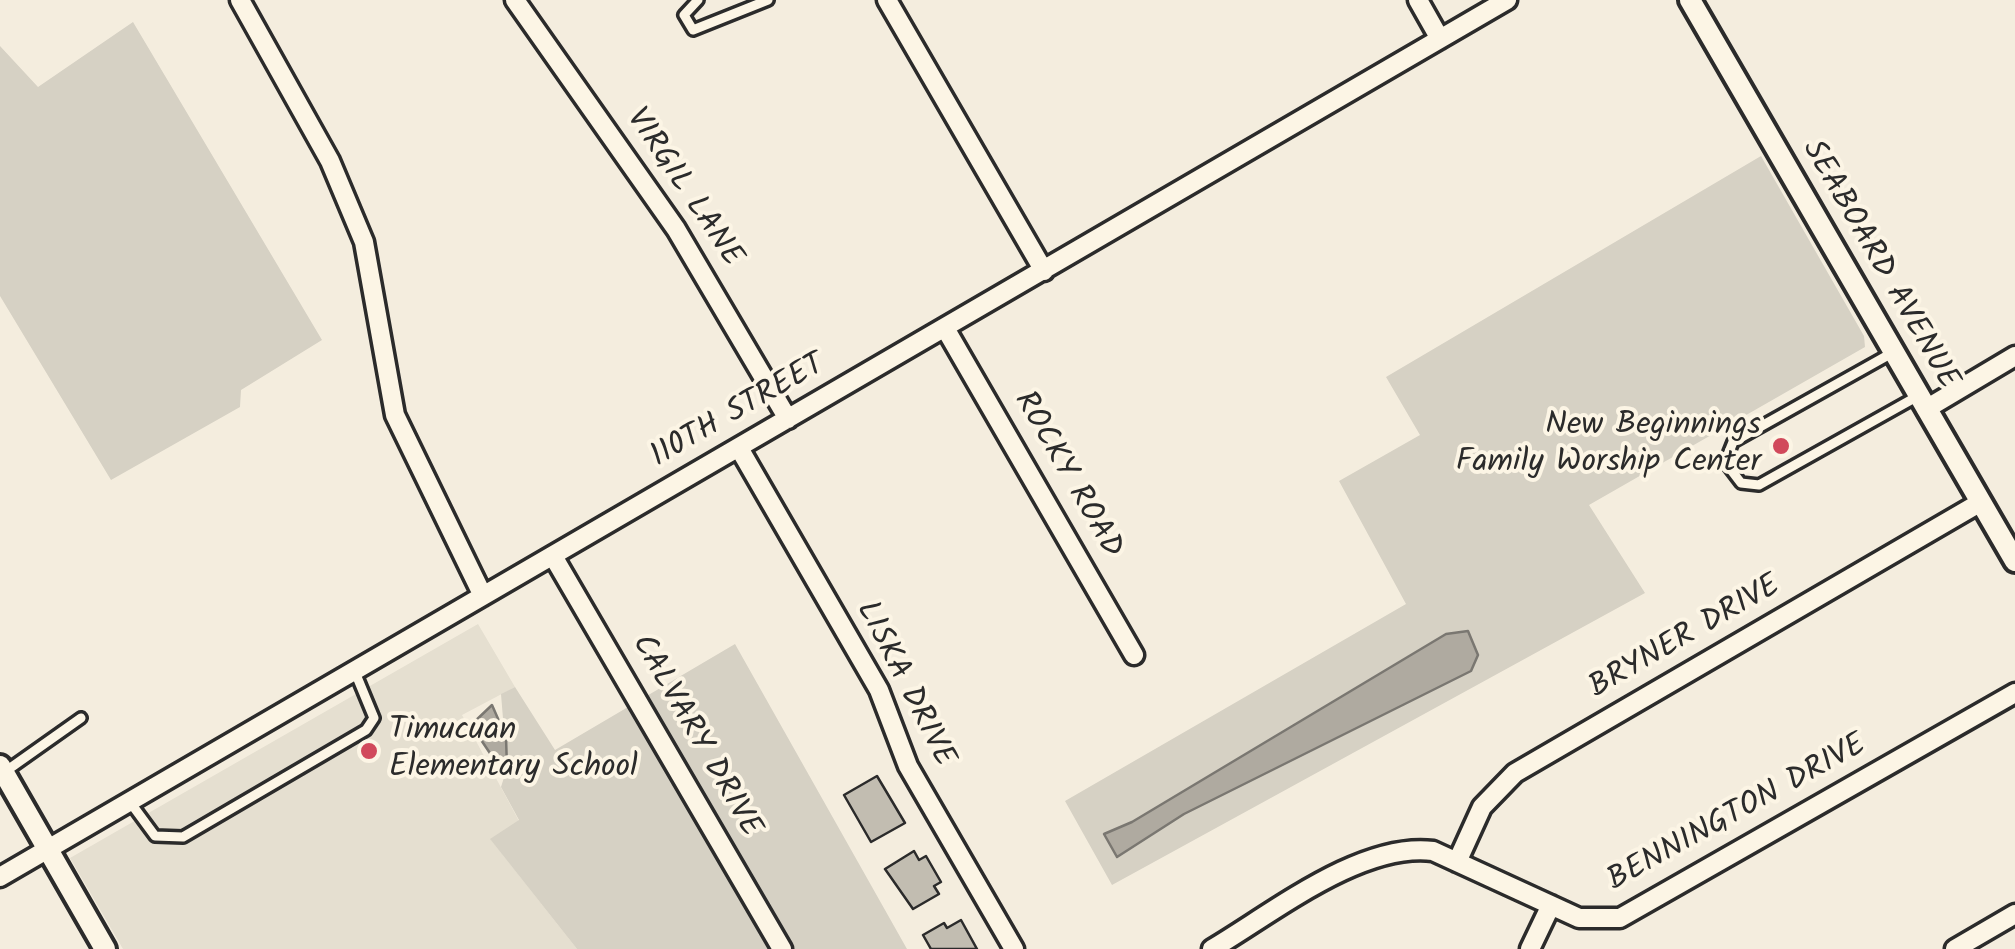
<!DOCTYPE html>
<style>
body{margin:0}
canvas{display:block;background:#f4edde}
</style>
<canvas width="2015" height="949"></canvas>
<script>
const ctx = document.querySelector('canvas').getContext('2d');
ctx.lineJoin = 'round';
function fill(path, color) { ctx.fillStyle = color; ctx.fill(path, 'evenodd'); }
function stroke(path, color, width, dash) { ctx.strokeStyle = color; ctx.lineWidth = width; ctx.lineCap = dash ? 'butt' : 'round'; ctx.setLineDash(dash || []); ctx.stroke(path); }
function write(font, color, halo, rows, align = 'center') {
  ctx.font = font + ' Kalam,sans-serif'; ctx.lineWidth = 8; ctx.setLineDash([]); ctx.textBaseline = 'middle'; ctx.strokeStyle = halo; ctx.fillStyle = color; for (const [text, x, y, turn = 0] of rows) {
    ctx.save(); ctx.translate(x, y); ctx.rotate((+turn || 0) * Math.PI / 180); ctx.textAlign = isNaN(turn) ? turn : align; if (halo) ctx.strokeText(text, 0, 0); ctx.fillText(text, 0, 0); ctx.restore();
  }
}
const built = new Path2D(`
 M478 624 515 687 462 715 519 821 491 840 577 949H123L70 858Z`);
const green = new Path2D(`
 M133 22 322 340 241 390 240 407 111 480 0 296V46L38 87Z
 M1761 156 1864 336 1865 347 1589 505 1645 593 1112 885 1065 801 1406 604 1339 481 1420 435 1386 377ZM1445 634 1470 671 1184 814 1104 834 1132 822Z
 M735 644 907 949H577L490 839 519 820 501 787 507 768 501 694 515 687 555 750Z`);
const water = new Path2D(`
 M1468 631 1478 655 1471 671 1184 814 1117 857 1104 834 1132 822 1446 634Z
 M492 705 506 737 507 768 502 771 471 725Z`);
const building = new Path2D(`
 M877 776 905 823 871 842 844 795Z
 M914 851 919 860 926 856 941 882 934 886 939 894 913 909 885 869Z
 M961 920 977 949H931L923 935 944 923 947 928Z`);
const service = new Path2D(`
 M698 0 684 15 693 30 768 0
 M1892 353 1733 442 1725 462 1741 483 1759 485 1918 396
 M6 771 81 718
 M130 802 155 836 183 837 366 730 374 718 355 672`);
const minor = new Path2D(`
 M240 0 330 161 364 242 395 415 483 596
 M515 0 676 229 788 419
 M887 0 1044 271
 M1418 0 1440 39
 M945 328 1134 655
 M1926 409 2015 356
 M739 448 879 690 908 766 1014 949
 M553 556 782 949
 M1457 862 1482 807 1515 773 1981 502
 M0 877 1507 0
 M1212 949C1273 913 1361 842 1433 851L1579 918H1620L2015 693
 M1530 949 1551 905
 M1955 949 2015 914`);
const tertiary = new Path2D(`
 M1690 0 2015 561
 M0 766 105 949`);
const markers = [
 [1781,446,10,"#d1495b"],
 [369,751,10,"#d1495b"]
];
const streetNames = [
 ["VIRGIL LANE",682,189,56],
 ["SEABOARD AVENUE",1878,266,60],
 ["110TH STREET",739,413,-30],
 ["ROCKY ROAD",1066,476,60],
 ["BRYNER DRIVE",1686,639,-30],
 ["LISKA DRIVE",903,685,63],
 ["CALVARY DRIVE",694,737,60],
 ["BENNINGTON DRIVE",1738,815,-29]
];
const poiNames = [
 ["New Beginnings",1761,428],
 ["Family Worship Center",1761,465],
 ["Timucuan",389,733,"left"],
 ["Elementary School",389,770,"left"]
];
fill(built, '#e5dfd0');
fill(green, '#d6d1c4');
fill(water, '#afaaa0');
stroke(water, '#7a7771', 2.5);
fill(building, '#c2bdb1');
stroke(building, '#2b2b2b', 2.5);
stroke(service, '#2b2b2b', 16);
stroke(minor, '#2b2b2b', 25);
stroke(tertiary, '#2b2b2b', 28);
stroke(service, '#fcf5e5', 9);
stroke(minor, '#fcf5e5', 18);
stroke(tertiary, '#fcf5e5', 20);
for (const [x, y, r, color] of markers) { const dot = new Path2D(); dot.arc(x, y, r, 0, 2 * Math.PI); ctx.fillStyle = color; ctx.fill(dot); stroke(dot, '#fcf5e5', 4); }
write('32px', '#2b2b2b', '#fcf5e5', streetNames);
write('32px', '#2b2b2b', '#fcf5e5', poiNames, 'right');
</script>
